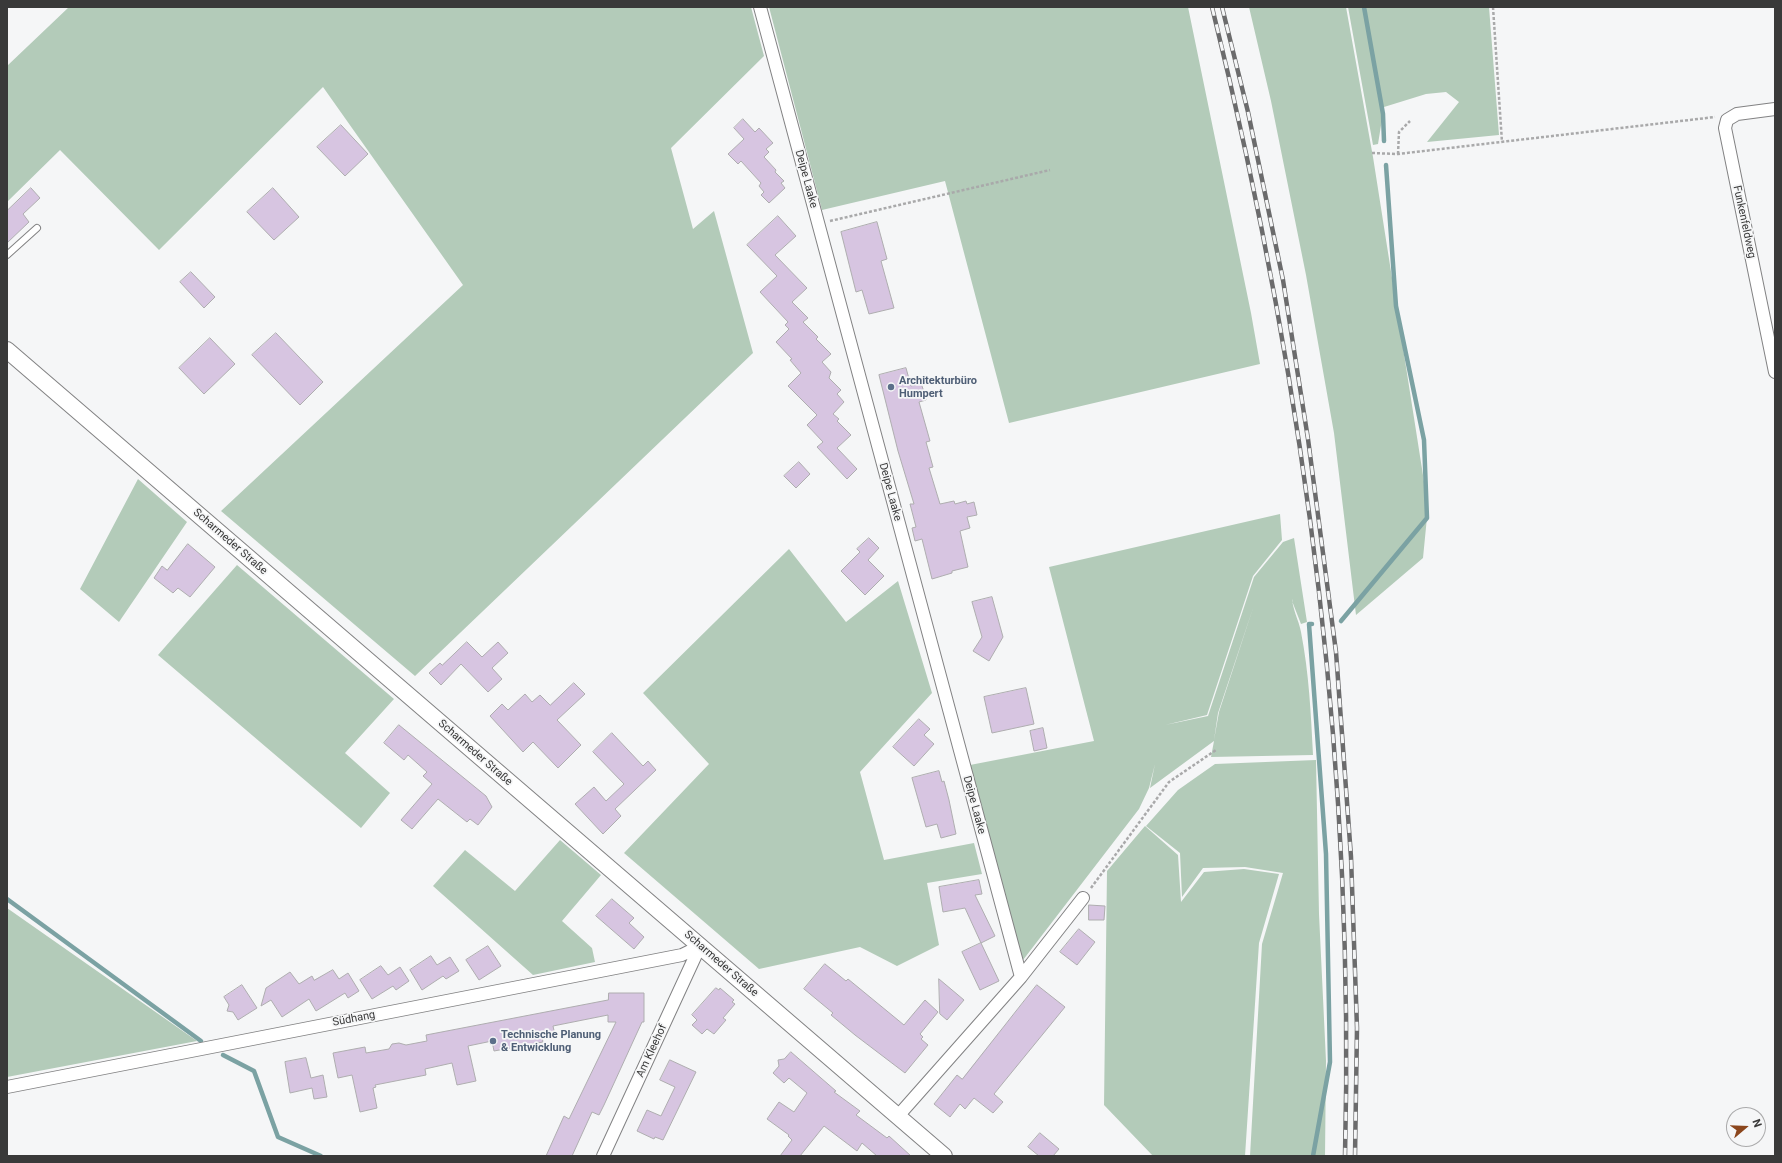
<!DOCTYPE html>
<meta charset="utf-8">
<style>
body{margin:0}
#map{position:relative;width:1782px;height:1163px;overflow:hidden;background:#f5f6f7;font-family:Roboto,sans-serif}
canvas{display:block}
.frame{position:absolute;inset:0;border:8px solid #393939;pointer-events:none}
.north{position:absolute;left:1726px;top:1107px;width:40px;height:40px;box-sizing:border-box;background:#f5f6f7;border:1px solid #aaaaab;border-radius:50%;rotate:71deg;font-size:11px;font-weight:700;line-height:16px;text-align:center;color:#393939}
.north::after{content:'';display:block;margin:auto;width:14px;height:18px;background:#8b461d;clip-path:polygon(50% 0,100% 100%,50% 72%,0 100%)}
</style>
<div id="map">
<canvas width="1782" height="1163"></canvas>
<div class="frame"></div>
<div class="north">N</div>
</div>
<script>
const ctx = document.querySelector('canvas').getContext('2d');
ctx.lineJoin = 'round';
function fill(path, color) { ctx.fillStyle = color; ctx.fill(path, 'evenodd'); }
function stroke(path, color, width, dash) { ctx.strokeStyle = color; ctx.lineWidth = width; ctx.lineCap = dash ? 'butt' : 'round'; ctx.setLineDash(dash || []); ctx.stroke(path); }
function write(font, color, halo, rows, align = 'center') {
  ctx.font = font + ' Roboto,sans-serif'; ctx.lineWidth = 3.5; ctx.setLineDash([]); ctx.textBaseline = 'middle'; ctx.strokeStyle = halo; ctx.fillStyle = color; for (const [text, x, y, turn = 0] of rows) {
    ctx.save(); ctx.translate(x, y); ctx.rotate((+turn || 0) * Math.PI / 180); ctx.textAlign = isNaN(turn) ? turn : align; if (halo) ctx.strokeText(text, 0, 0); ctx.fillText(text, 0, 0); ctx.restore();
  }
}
const green = new Path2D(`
 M69 7H751L764 56 671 148 693 229 714 211 753 353 415 676 221 511 463 285 323 87 159 250 60 150 7 202V66Z
 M769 7H1188L1251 313 1260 364 1009 423 945 181 822 210Z
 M1249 7H1346L1373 157 1428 507 1423 558 1356 615 1334 433 1306 275 1271 101Z
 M1348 7H1489L1499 135 1427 142 1459 102 1446 92 1426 94 1384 107 1378 144 1373 145Z
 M138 479 187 522 119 622 80 589Z
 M1280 514 1282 540 1253 576 1207 715 1165 725 1208 716 1254 577 1283 542 1294 538 1307 622 1301 624 1292 601V594C1291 607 1299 620 1301 632 1309 673 1311 714 1313 755L1211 757 1214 741 1150 788 1155 764 1149 788 1139 809 1023 960 970 765 1094 741 1049 567ZM1254 605 1219 712 1214 740 1218 713Z
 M789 549 846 622 898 581 932 693 860 772 884 860 974 843 982 874 927 883 939 945 897 966 860 947 759 969 624 853 709 764 643 693Z
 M237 565 394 699 345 753 390 793 361 828 158 655Z
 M1316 760 1319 914 1326 1061 1325 1156H1250L1262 944 1283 873 1245 867 1203 868 1182 897 1180 853 1146 826 1178 790 1215 764Z
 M1145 826 1178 855 1181 902 1204 872 1244 869 1279 874 1259 943 1245 1156H1153L1104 1105 1107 871Z
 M560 840 601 875 562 921 592 948 595 962 533 975 433 886 465 850 515 891Z
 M7 908 197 1041 7 1077Z`);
const stream = new Path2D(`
 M1364 7 1383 114 1384 141
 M1341 621 1427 518 1424 440 1396 306 1386 165
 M1312 624H1309L1326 854 1330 1062 1313 1156
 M7 899 201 1041
 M223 1055 254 1071 278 1137 321 1156`);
const building = new Path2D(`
 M743 119 755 132 759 128 773 143 766 149 769 152 764 157 776 170 775 172 784 181 781 183 785 188 769 203 761 195 764 192 759 186 761 183 741 161 738 164 728 154 744 139 734 128Z
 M341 125 368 154 345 176 317 147Z
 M31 188 40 198 23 214 29 222 7 243V211Z
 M273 188 299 217 274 240 247 212Z
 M778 216 796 236 775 255 807 288 792 302 808 318 803 322 818 337 816 339 831 354 822 362 831 372 829 378 841 390 837 394 844 402 833 414 839 419 837 421 851 435 837 448 857 469 847 479 817 447 823 442 807 425 817 415 788 386 801 373 790 360 792 359 776 342 789 329 785 325 788 322 760 292 777 276 747 245Z
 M877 222 887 259 881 261 894 308 869 314 862 290 856 292 841 232Z
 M191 272 215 297 204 308 180 282Z
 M276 333 323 382 300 405 252 355Z
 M210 338 235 364 204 394 179 368Z
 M906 368 911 386 921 383 924 392 926 400 919 402 930 441 926 442 933 467 929 468 940 504 954 501 955 504 966 501 967 504 974 502 977 515 967 517 970 528 960 531 968 567 952 571V573L932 579 922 539 915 541 912 528 916 527 910 504H914L898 451 879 375Z
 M799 462 810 474 796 488 784 476Z
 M869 538 879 548 868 560 884 576 865 595 841 571 860 552 857 549Z
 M188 544 215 567 190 597 178 588 173 593 154 578 162 566 167 570Z
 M992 597 1003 637 989 661 973 651 982 637 972 602Z
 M467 642 482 657 498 642 508 653 492 668 502 679 488 692 461 664 441 685 429 673 440 663 442 665Z
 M574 683 585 694 557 720 581 745 558 768 533 742 523 752 490 716 502 704 508 710 525 694 532 702 540 695 550 705Z
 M1026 688 1034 724 992 733 984 697Z
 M919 719 930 729 924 735 934 744 914 766 893 747Z
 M399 725 486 796 492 807 478 825 470 819 467 822 438 799 412 829 401 820 432 784 423 776 427 772 408 755 404 760 384 743Z
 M1043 728 1047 748 1034 751 1030 731Z
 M612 733 643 766 648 761 656 770 615 809 621 816 603 834 575 804 594 787 606 801 624 784 593 752Z
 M939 771 942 782 944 781 949 800 956 834 941 838 937 824 926 827 912 778Z
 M979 880 982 894 975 895 995 936 981 943 965 908 943 912 939 887Z
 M612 899 634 918 629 923 644 937 634 949 596 916Z
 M1089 905 1105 906 1104 920H1089Z
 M1079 929 1095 942 1077 965 1060 952Z
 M981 943 999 981 980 990 962 952Z
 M488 946 501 966 479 980 466 960Z
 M431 956 437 965 450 957 459 971 446 979 443 976 422 990 410 970Z
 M825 964 846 981 848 979 904 1025 925 1000 938 1012 920 1034 923 1037 921 1039 928 1045 905 1073 855 1035 831 1015 833 1013 804 989Z
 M381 966 388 975 400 967 409 981 396 990 393 986 372 999 360 980Z
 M333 970 339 979 348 973 359 991 348 998 345 993 316 1011 309 999 282 1017 271 1000 261 1006 266 988 290 972 299 984 312 976 314 980Z
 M939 979 964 1000 947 1020 940 1014Z
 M242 985 257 1008 238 1020 233 1012 227 1011 229 1005 224 997Z
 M1037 985 1065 1007 994 1094 1003 1102 993 1113 974 1098 965 1109 960 1104 950 1117 934 1104 957 1075 962 1079Z
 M716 988 719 990 720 988 734 1000 732 1002 735 1004 723 1018 726 1020 714 1034 707 1029 702 1034 692 1025 697 1020 692 1015Z
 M609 993H644V1022H642L604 1105 599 1115 592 1112 572 1156H546L564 1116 569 1119 616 1022H608V1015L553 1026 555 1035 542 1037 543 1042 494 1051 492 1041 468 1046 476 1081 457 1085 452 1063 425 1069 426 1075 375 1085 376 1087 373 1088 377 1108 360 1112 352 1075 338 1078 333 1053 365 1047 366 1053 389 1049 392 1044 399 1043 406 1045 427 1041 426 1035 608 1000Z
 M791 1052 836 1091 834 1092 860 1111 856 1115 887 1138 889 1136 911 1156H877L862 1143 857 1151 824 1126 800 1156H780L792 1140 788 1136 789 1135 767 1119 779 1102 794 1112 807 1093 789 1078 784 1083 773 1073 779 1066 778 1060 784 1059Z
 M306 1058 311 1078 323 1075 327 1097 314 1099 312 1088 290 1093 285 1062Z
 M670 1060 696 1072 663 1140 655 1137 654 1139 637 1131 647 1110 661 1116 675 1087 660 1080Z
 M1040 1133 1059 1149 1053 1156H1039L1028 1147Z`);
const path = new Path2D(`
 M1493 7 1502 142
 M1372 153 1398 154 1715 117
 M1398 154 1399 132 1410 121
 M830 221 1050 170
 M1091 888 1169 782 1216 750`);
const service = new Path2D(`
 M7 255 37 228`);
const minor = new Path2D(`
 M760 7 1021 977
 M1775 109 1737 114 1727 120 1725 128 1775 372
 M7 1087 682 955 700 946
 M898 1116 1021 977 1083 898
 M603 1156 700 946`);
const tertiary = new Path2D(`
 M7 350 944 1156`);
const rail = new Path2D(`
 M1212 7C1305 382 1355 769 1345 1156
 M1222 7 1248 112 1283 280 1308 439 1336 652 1351 857 1357 1028 1355 1156`);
const markers = [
 [891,387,4,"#5c6f8a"],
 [493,1041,4,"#5c6f8a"]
];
const streetNames = [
 ["Deipe Laake",806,179,75],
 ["Funkenfeldweg",1744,222,78],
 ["Deipe Laake",890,492,75],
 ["Scharmeder Straße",230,542,41],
 ["Scharmeder Straße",475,753,41],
 ["Deipe Laake",974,805,75],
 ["Scharmeder Straße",721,964,41],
 ["Südhang",354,1019,-11],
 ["Am Kleehof",652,1051,-65]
];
const serviceNames = [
 ["Architekturbüro",899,381],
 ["Humpert",899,394],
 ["Technische Planung",501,1035],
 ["& Entwicklung",501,1048]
];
fill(green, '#b3cbb9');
stroke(stream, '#7ba2a3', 4.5);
fill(building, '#d7c5e1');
stroke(building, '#aeadaf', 1);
stroke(service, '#828283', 8);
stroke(minor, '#828283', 14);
stroke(tertiary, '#828283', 18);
stroke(path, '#a9a9aa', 2.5, [3, 2]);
stroke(service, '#fff', 6);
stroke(minor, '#fff', 12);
stroke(tertiary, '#fff', 16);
stroke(rail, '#6b6b6c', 4.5);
stroke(rail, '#f5f6f7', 3, [9]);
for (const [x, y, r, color] of markers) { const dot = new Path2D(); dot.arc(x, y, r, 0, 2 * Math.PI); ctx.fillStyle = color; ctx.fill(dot); stroke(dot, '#f5f6f7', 1.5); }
write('11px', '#393939', '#f5f6f7', streetNames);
write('bold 11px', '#4e5e75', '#f5f6f7', serviceNames, 'left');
</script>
